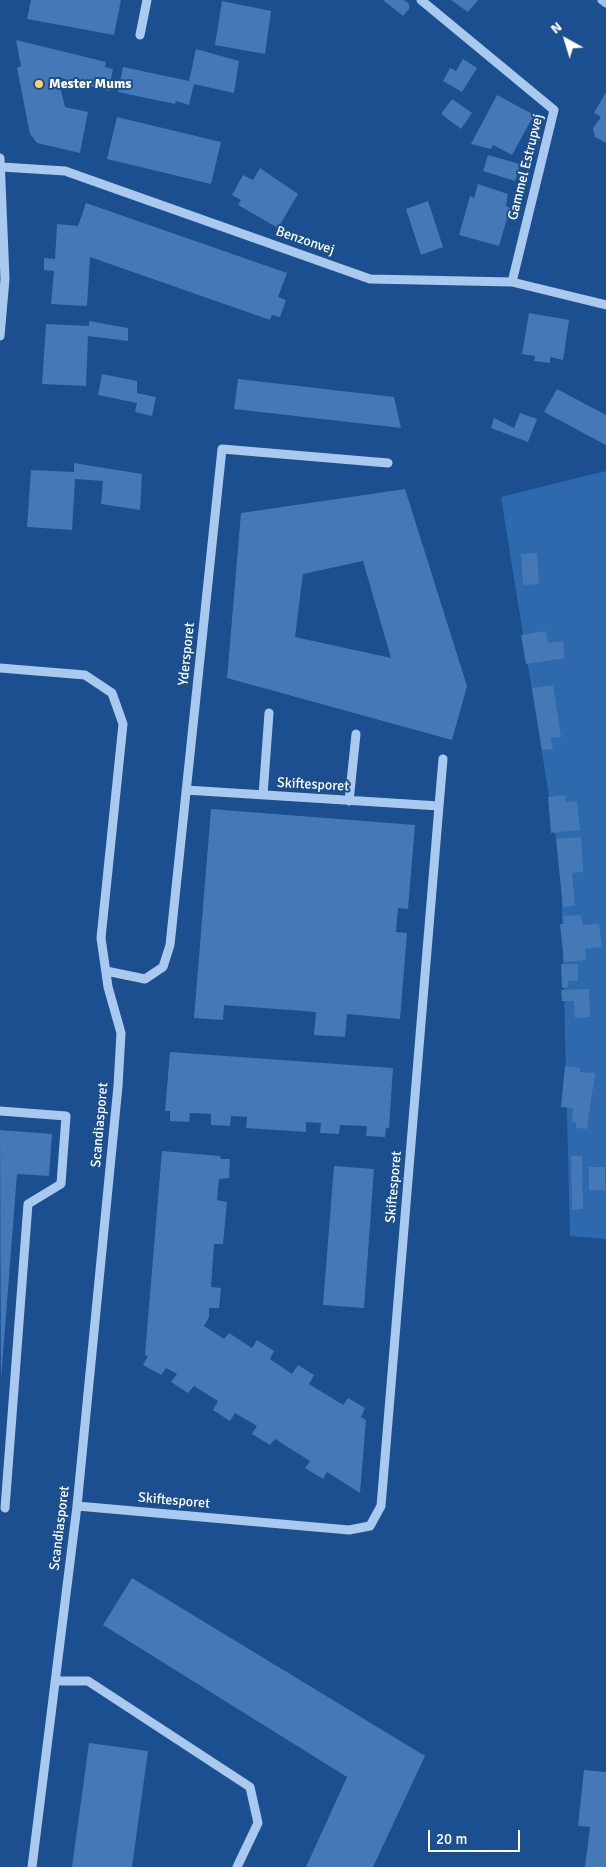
<!DOCTYPE html>
<style>
body{margin:0}
#map{position:relative;width:606px;height:1867px;overflow:hidden;background:#1b4f8f;font-family:Signika,sans-serif}
canvas{display:block}
.north{position:absolute;left:541px;top:15px;width:50px;height:50px;-webkit-text-stroke:4px #1b4f8f;paint-order:stroke;rotate:321deg;font-size:14px;font-weight:700;line-height:20px;text-align:center;color:#fff}
.north::after{content:'';display:block;margin:auto;width:18px;height:22px;background:#fff;clip-path:polygon(50% 0,100% 100%,50% 72%,0 100%)}
.scale{position:absolute;left:428px;top:1830px;width:92px;height:22px;box-sizing:border-box;border:2px solid #fff;border-top:0;padding-left:6px;font-size:15px;line-height:18px;white-space:nowrap;color:#fff;-webkit-text-stroke:4px #1b4f8f;paint-order:stroke}
</style>
<div id="map">
<canvas width="606" height="1867"></canvas>
<div class="north">N</div>
<div class="scale">20 m</div>
</div>
<script>
const ctx = document.querySelector('canvas').getContext('2d');
ctx.lineJoin = 'round';
function fill(path, color) { ctx.fillStyle = color; ctx.fill(path, 'evenodd'); }
function stroke(path, color, width, dash) { ctx.strokeStyle = color; ctx.lineWidth = width; ctx.lineCap = dash ? 'butt' : 'round'; ctx.setLineDash(dash || []); ctx.stroke(path); }
function write(font, color, halo, rows, align = 'center') {
  ctx.font = font + ' Signika,sans-serif'; ctx.lineWidth = 4; ctx.setLineDash([]); ctx.textBaseline = 'middle'; ctx.strokeStyle = halo; ctx.fillStyle = color; for (const [text, x, y, turn = 0] of rows) {
    ctx.save(); ctx.translate(x, y); ctx.rotate((+turn || 0) * Math.PI / 180); ctx.textAlign = isNaN(turn) ? turn : align; if (halo) ctx.strokeText(text, 0, 0); ctx.fillText(text, 0, 0); ctx.restore();
  }
}
const green = new Path2D(`
 M606 471V1239L570 1236 561 871 501 497Z`);
const stream = new Path2D(`
 M602 0 606 3`);
const building = new Path2D(`
 M31 0H121L114 35 27 19Z
 M383 0H404L409 4V9L403 16Z
 M451 0H478L468 12Z
 M222 1 271 11 265 54 215 45Z
 M16 40 106 62 105 67 113 69 109 91 65 80 61 77 58 78 65 107 88 112 80 153 37 143 30 134 17 68 21 66Z
 M196 49 239 61 234 93 194 84 189 105 176 101 175 104 118 92 123 67 189 81Z
 M463 59 477 68 462 92 443 81 450 68 456 71Z
 M606 92V143L595 137 593 128 601 117 594 113Z
 M497 95 534 115 512 155 493 145 491 149 471 144Z
 M452 99 472 113 461 129 441 114Z
 M117 117 221 142 211 184 107 159Z
 M488 155 520 164 515 181 483 171Z
 M260 168 298 194 278 228 238 205 241 200 232 195 243 175 253 180Z
 M478 184 508 194 506 206 510 208 499 246 459 235 470 196 474 198Z
 M428 201 443 247 421 255 406 209Z
 M86 203 287 273 278 297 286 300 280 317 272 315 270 320 90 257 87 306 51 304 54 271 44 270V258L55 259 57 224 78 226Z
 M529 313 569 320 563 360 550 357V363L534 361 535 356 522 354Z
 M89 321 128 328V341L88 336 86 386 42 384 46 324 89 326Z
 M102 374 137 381V393L156 397 152 416 135 412 137 403 98 395Z
 M238 379 394 397 401 428 234 409Z
 M557 389 606 415V445L544 412Z
 M520 413 537 419 528 442 491 428 494 418 514 428Z
 M74 463 142 474 140 510 101 504 103 481 75 479 72 530 27 527 31 470 74 472Z
 M405 489 467 686 452 740 227 678 241 513ZM363 561 391 658 295 637 303 574Z
 M537 553 539 584 523 585 521 554Z
 M546 631 548 643 563 641 565 658 526 664 521 635Z
 M553 685 561 737 551 738 553 749 542 750 532 688Z
 M565 795 566 802 577 801 580 830 551 833 548 797Z
 M211 809 415 825 408 909 398 908 396 932 407 933 400 1019 347 1014 345 1037 314 1035 316 1012 224 1005 223 1020 194 1018Z
 M581 837 583 872 572 873 575 906 563 907 556 839Z
 M581 915 583 925 599 924 602 947 585 949 586 960 564 962 560 924H564L563 916Z
 M561 964H578V981H568V987L562 988Z
 M589 989 590 1017 575 1018 574 1001H562L561 990Z
 M170 1052 393 1068 389 1128H386L385 1137 366 1136 367 1126 340 1125 339 1134 320 1133 321 1123 306 1122V1132L246 1128 247 1117 231 1116 230 1126 211 1125V1114L190 1113 189 1122 170 1121V1111H165Z
 M565 1066 580 1068V1072L595 1073 587 1129 576 1128V1122H572L573 1108 561 1107Z
 M0 1130 52 1134 49 1176 17 1174 1 1379Z
 M162 1151 220 1156 221 1159H230L229 1178 219 1179 217 1200 227 1202 223 1244H214L211 1287 221 1288 219 1308H209V1317L204 1326 224 1339 229 1333 252 1348 257 1340 274 1351 270 1359 292 1374 298 1365 314 1375 309 1384 343 1405 348 1398 365 1408 361 1417 366 1420 360 1493 327 1472 323 1479 305 1468 310 1461 275 1439 270 1445 252 1434 257 1426 235 1413 230 1421 213 1410 218 1401 194 1386 188 1393 171 1382 177 1374 166 1368 161 1375 143 1365 148 1356 145 1355Z
 M571 1156H582L583 1209 572 1210Z
 M334 1166 374 1169 364 1308 323 1305Z
 M589 1167H605V1190H589Z
 M132 1578 425 1756 373 1867H306L347 1777 103 1625Z
 M89 1743 148 1751 132 1867H72Z
 M584 1770 606 1772V1867H585L590 1827 578 1826Z`);
const minor = new Path2D(`
 M421 0 554 110 512 282
 M140 35 147 0
 M0 158 5 279 0 336
 M2 167 65 171 370 279 512 282 606 305
 M0 668 85 675 112 693 123 724 101 938 108 987 121 1033 118 1086 77 1506 32 1867
 M263 795 269 713
 M349 801 356 734
 M439 806 443 759
 M106 971 145 979 163 967 170 945 222 449 388 463
 M0 1111 66 1116 61 1184 28 1204 5 1508
 M77 1506 349 1530 370 1526 381 1506 439 806 186 790
 M55 1681H88L250 1787 258 1823 237 1867`);
const markers = [
 [39,84,5,"#ffd166"]
];
const poiNames = [
 ["Mester Mums",49,84]
];
const streetNames = [
 ["Gammel Estrupvej",526,167,-76],
 ["Benzonvej",305,241,19],
 ["Ydersporet",187,654,-84],
 ["Skiftesporet",313,785,3],
 ["Scandiasporet",100,1125,-85],
 ["Skiftesporet",394,1187,-85],
 ["Skiftesporet",174,1501,5],
 ["Scandiasporet",60,1528,-83]
];
fill(green, '#2e69ad');
stroke(stream, '#9cc4f0', 9);
fill(building, '#4478b7');
stroke(minor, '#a9c9ee', 9);
for (const [x, y, r, color] of markers) { const dot = new Path2D(); dot.arc(x, y, r, 0, 2 * Math.PI); ctx.fillStyle = color; ctx.fill(dot); stroke(dot, '#1b4f8f', 2); }
write('bold 14px', '#fff', '#1b4f8f', poiNames, 'left');
write('14px', '#fff', '#1b4f8f', streetNames);
</script>
